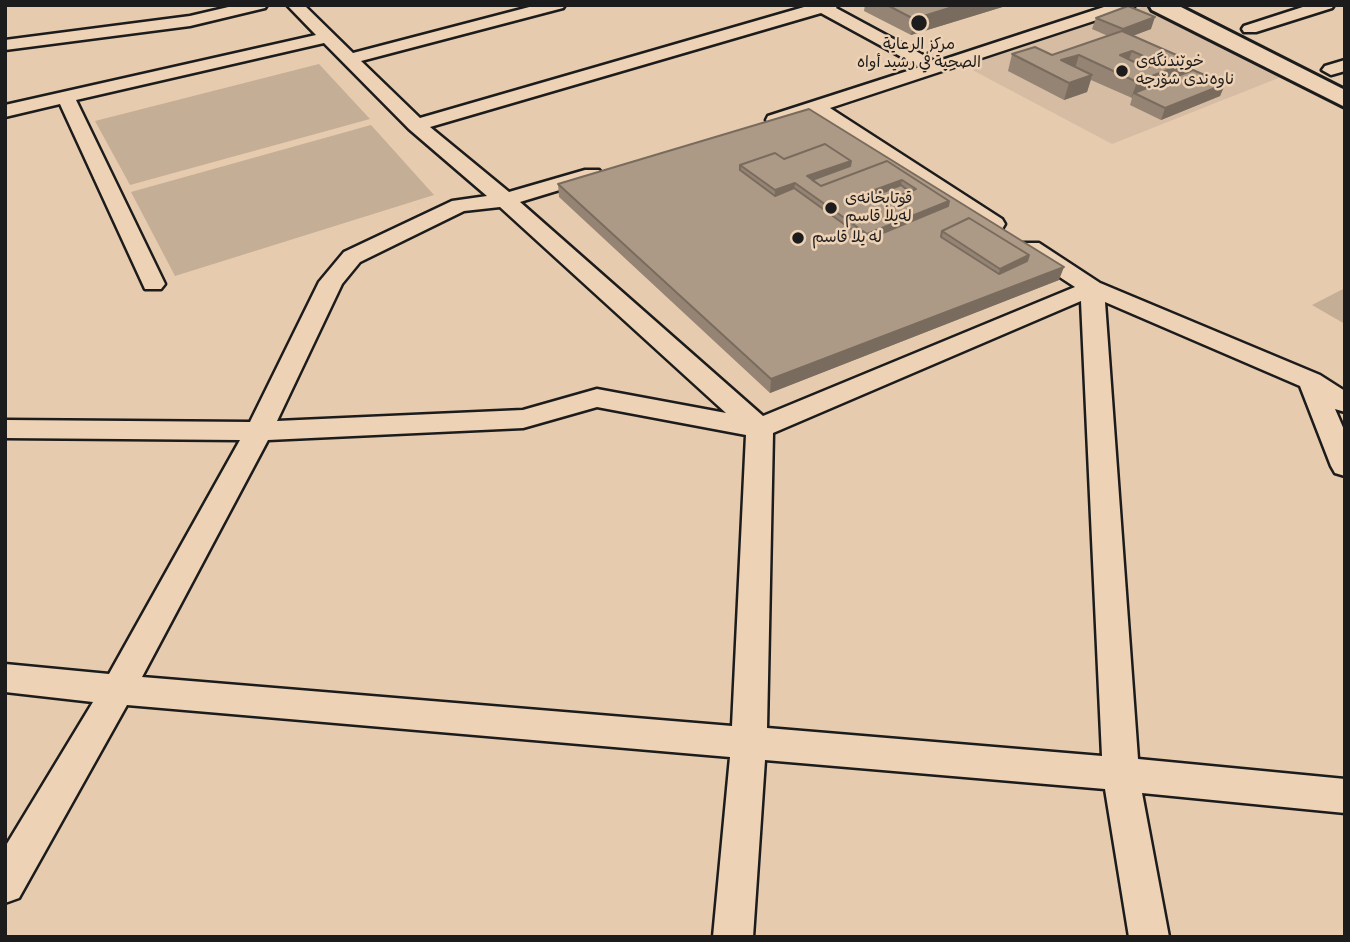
<!DOCTYPE html>
<meta charset="utf-8">
<style>
body{margin:0}
#map{position:relative;width:1350px;height:942px;overflow:hidden;background:#e6cbaf;font-family:Pangolin,sans-serif}
canvas{display:block}
.frame{position:absolute;inset:0;border:7px solid #1c1c1c;pointer-events:none}
</style>
<div id="map">
<canvas width="1350" height="942"></canvas>
<div class="frame"></div>
</div>
<script>
const ctx = document.querySelector('canvas').getContext('2d');
ctx.lineJoin = 'round';
function fill(path, color) { ctx.fillStyle = color; ctx.fill(path, 'evenodd'); }
function stroke(path, color, width, dash) { ctx.strokeStyle = color; ctx.lineWidth = width; ctx.lineCap = dash ? 'butt' : 'round'; ctx.setLineDash(dash || []); ctx.stroke(path); }
function write(font, color, halo, rows, align = 'center') {
  ctx.font = font + ' Pangolin,"Playpen Sans Arabic",sans-serif'; ctx.lineWidth = 5; ctx.setLineDash([]); ctx.textBaseline = 'middle'; ctx.strokeStyle = halo; ctx.fillStyle = color; for (const [text, x, y, turn = 0] of rows) {
    ctx.save(); ctx.translate(x, y); ctx.rotate((+turn || 0) * Math.PI / 180); ctx.textAlign = isNaN(turn) ? turn : align; if (halo) ctx.strokeText(text, 0, 0); ctx.fillText(text, 0, 0); ctx.restore();
  }
}
const built = new Path2D(`
 M1143 7 1152 8 1281 77 1112 144 963 65Z`);
const green = new Path2D(`
 M319 64 370 119 130 185 95 121Z
 M371 125 434 195 175 276 131 192Z
 M1345 288V324L1312 305Z`);
const street = new Path2D(`
 M237 5H267L265 8 190 26 5 50V40L190 16Z
 M287 5H304L353 53 537 5H565L563 8 361 61 420 118 811 5H838L836 8 936 62 1110 5H1135L1133 8 830 108 1002 219 1005 224 1002 229H986L813 114 775 126 768 124 766 120 768 116 920 67 821 13 430 127 509 192 585 170H599L602 174 599 178 520 202 763 416 1075 287 1023 253 1020 248 1023 243H1039L1100 283 1320 375 1345 391V412L1335 409 1345 432V476L1335 473 1331 466 1300 386 1105 302 1138 759 1345 779V813L1142 793 1169 937H1129L1105 789 765 760 753 937H713L730 757 127 705 19 898 5 903V847L93 702 5 692V664L109 674 240 440 5 438V420L250 422 319 282 344 252 452 201 487 196 409 129 324 43 76 100 165 284 161 289H145L60 104 5 117V105L316 35ZM500 207 726 413 597 389 523 410 277 421 342 284 360 262 464 211ZM1081 301 1102 756 767 728 773 433ZM597 407 746 435 732 726 142 677 268 440 523 428Z
 M1309 5H1334L1332 8 1256 32H1244L1242 29 1244 26Z
 M1345 60V71L1331 75 1322 70 1325 66Z`);
const secondary = new Path2D(`
 M1149 5H1177L1345 90V107L1152 10Z`);
const wall = new Path2D(`
 M865 5H1009L911 35 864 11Z
 M1096 18 1151 29 1132 36 1185 73 1225 84 1220 96 1161 120 1130 105 1132 98 1091 80 1087 92 1064 100 1008 71 1012 54 1052 55 1108 36 1092 29Z
 M809 109 1059 280 770 393 559 197 558 184Z`);
const shadedWall = new Path2D(`
 M959 5H1009L911 35 914 19Z
 M1155 17 1151 29 1119 41 1123 29Z
 M1132 51 1126 68 1114 72 1120 55Z
 M1079 55 1074 72 1057 77 1061 60Z
 M1190 61 1183 78 1134 93 1131 99 1137 82Z
 M1092 75 1087 92 1064 100 1069 83Z
 M1225 84 1220 96 1161 120 1165 108Z
 M851 161 849 179 818 190 807 176Z
 M902 180 898 198 880 206 869 192Z
 M795 183 793 201 774 209 775 190Z
 M949 201 945 219 864 253 867 234Z
 M1029 255 1024 274 995 288 1000 269Z
 M1064 267 1059 280 770 393 771 379Z`);
const building = new Path2D(`
 M887 5H959L914 19Z
 M1128 6 1155 17 1123 29 1096 18Z
 M1122 31 1190 61 1137 82 1079 55 1061 60 1092 75 1069 83 1012 54 1035 47 1052 55ZM1132 51 1159 63 1146 68 1120 55Z
 M1193 70 1225 84 1165 108 1134 93Z
 M809 109 1064 267 771 379 558 184ZM825 144 851 161 850 166 812 180 821 186 887 161 949 201 948 206 866 240 794 188 775 196 740 170V165L775 153 784 159ZM969 218 1029 255 1027 261 999 274 941 237 942 231Z
 M825 144 851 161 807 176 821 186 887 161 949 201 867 234 795 183 775 190 740 165 775 153 784 159ZM902 180 916 189 883 202 869 192Z
 M901 185 910 192 883 202 874 196Z
 M969 218 1029 255 1000 269 942 231Z`);
const markers = [
 [919,23,9,"#1c1c1c"],
 [1122,71,7,"#1c1c1c"],
 [831,208,7,"#1c1c1c"],
 [798,238,7,"#1c1c1c"]
];
const farPoinames = [
 ["مركز الرعاية",919,45,"center"],
 ["الصحية في رشيد أواه",919,63,"center"],
 ["خوێندنگەی",1136,62],
 ["ناوەندی شۆرجە",1136,80],
 ["قوتابخانەی",845,199],
 ["لەیلا قاسم",845,217],
 ["له يلا قاسم",812,238]
];
fill(built, '#d5bca3');
fill(green, '#c4ae96');
stroke(street, '#1c1c1c', 5);
stroke(secondary, '#1c1c1c', 6);
fill(street, '#eed2b5');
fill(secondary, '#eed2b5');
fill(wall, '#958473');
fill(shadedWall, '#796c5e');
fill(building, '#ad9a86');
stroke(building, '#796c5e', 2);
for (const [x, y, r, color] of markers) { const dot = new Path2D(); dot.arc(x, y, r, 0, 2 * Math.PI); ctx.fillStyle = color; ctx.fill(dot); stroke(dot, '#eed2b5', 2.5); }
write('16px', '#1c1c1c', '#eed2b5', farPoinames, 'left');
</script>
